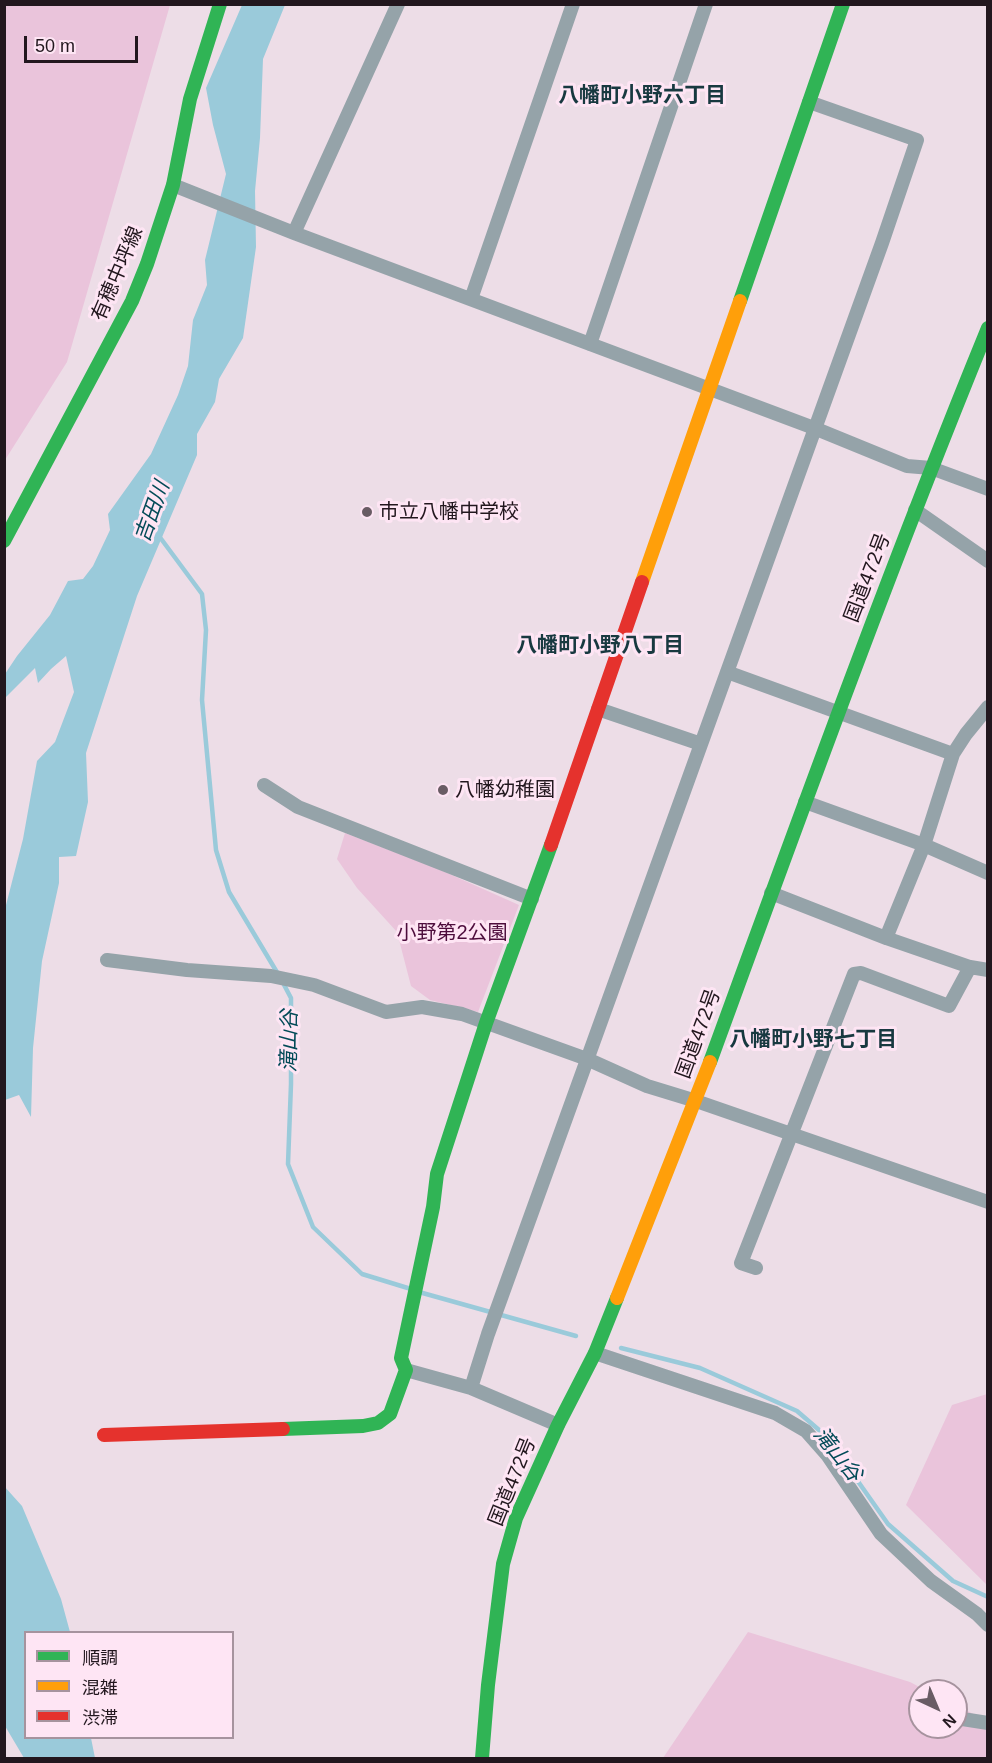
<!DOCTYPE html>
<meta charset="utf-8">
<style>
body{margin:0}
#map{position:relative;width:992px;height:1763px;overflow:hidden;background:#eddde7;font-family:Helvetica,"Noto Sans JP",sans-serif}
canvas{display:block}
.frame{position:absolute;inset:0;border:6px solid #22171e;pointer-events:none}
.legend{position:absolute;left:24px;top:1631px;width:210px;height:108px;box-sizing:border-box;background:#fee5f4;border:2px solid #a6939e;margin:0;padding:8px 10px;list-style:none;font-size:18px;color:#22171e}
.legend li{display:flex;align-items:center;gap:12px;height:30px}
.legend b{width:30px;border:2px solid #a6939e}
.north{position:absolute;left:908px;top:1679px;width:60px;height:60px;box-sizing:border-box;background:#fee5f4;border:2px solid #a6939e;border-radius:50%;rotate:136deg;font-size:16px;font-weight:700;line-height:24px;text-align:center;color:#22171e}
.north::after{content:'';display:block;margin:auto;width:21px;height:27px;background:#695c64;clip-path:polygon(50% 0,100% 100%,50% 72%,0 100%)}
.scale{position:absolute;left:24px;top:36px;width:114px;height:27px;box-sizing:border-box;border:3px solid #22171e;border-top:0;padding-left:8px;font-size:18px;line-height:21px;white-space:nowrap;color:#22171e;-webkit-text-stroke:4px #fee5f4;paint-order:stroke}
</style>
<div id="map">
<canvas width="992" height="1763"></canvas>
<div class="frame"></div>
<ul class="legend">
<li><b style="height:8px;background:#30b455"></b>順調</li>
<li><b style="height:8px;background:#ff9f0a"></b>混雑</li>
<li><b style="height:8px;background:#e5322d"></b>渋滞</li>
</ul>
<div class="north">N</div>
<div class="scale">50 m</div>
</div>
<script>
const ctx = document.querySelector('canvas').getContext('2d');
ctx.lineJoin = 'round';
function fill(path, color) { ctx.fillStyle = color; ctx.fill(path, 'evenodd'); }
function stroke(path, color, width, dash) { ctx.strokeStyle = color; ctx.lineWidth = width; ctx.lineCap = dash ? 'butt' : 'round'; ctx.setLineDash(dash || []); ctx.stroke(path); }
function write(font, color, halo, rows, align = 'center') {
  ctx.font = font + ' Helvetica,"Noto Sans JP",sans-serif'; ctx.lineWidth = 6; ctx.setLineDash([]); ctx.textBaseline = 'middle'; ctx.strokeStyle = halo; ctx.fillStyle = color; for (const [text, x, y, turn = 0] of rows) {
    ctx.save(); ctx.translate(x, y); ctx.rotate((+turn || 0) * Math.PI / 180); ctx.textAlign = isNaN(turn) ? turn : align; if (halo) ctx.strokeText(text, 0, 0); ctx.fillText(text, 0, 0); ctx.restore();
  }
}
const green = new Path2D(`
 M5 4 170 5 67 362 5 460Z
 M345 833 436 868 519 905 478 1012 430 1000 411 986 397 932 357 888 337 859Z
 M987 1394H988L987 1585 906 1505 952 1405Z
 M748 1632 910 1682 927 1691H920V1727H956V1705L987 1721V1758H663Z`);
const water = new Path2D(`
 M242 5H285L263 59 260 138 255 191 256 247 243 338 219 379 215 402 197 434V455L137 596 86 753 88 802 76 856 59 857V883L42 961 33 1048 31 1117 19 1095 5 1100V909L23 839 37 761 55 742 74 692 66 656 51 669 38 683 35 668 5 698V674L17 656 50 615 68 581 83 579 93 566 110 530 108 514 151 454 178 395 188 366 193 320 207 285 205 260 226 174 213 125 206 88Z
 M4 1486 22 1506 61 1599 70 1632H26V1738H91L95 1758H24L5 1726Z`);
const stream = new Path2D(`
 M159 536 202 594 206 630 202 700 216 850 229 892 278 974
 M282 981 291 998V1084L288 1164 313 1227 362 1274 411 1289
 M419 1292 576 1336
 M621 1348 700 1368 797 1411 826 1436 888 1524 953 1581 988 1597`);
const street = new Path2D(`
 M173 185 294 233 814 428 907 466 931 468 988 489
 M294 233 398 4
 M471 299 573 4
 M590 344 706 4
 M915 510 988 561
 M727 672 953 754
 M598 709 701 744
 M264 785 298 807 532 899
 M805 802 924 845 988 873
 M771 893 886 938 970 967 988 970
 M886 938 924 845 953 754 966 734 988 707
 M107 960 187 970 271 976 314 985 386 1012 422 1007 462 1014 587 1059 647 1086 696 1101 988 1202
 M756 1268 741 1263 854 974 861 973 949 1006 970 967
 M595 1353 775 1413 806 1431 828 1456 881 1534 931 1581 977 1614 988 1625
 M406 1370 471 1388 558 1425
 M471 1388 488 1334 882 243 917 140 809 102
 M956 1718 988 1723`);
const fast = new Path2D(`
 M740 301 843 4
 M4 541 132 301 147 264 173 185 190 99 220 4
 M710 1062C800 816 889 570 988 328
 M283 1429 363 1426 378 1423 390 1414 406 1370 401 1358 433 1207 437 1174 486 1023 551 845
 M482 1758 488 1685 503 1564 516 1518 558 1425 595 1353 617 1298`);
const slow = new Path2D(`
 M642 582 740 301
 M617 1298 710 1062`);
const jam = new Path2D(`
 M551 845 642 582
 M104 1435 283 1429`);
const markers = [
 [367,512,6,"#695c64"],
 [443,790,6,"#695c64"]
];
const streetNames = [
 ["有穂中坪線",118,274,-67],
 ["国道472号",868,578,-69],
 ["国道472号",699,1034,-70],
 ["国道472号",513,1482,-68]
];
const poiNames = [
 ["市立八幡中学校",379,512],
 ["八幡幼稚園",455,790]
];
const parkNames = [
 ["小野第2公園",452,933]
];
const neighbourhoodNames = [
 ["八幡町小野六丁目",642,96],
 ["八幡町小野八丁目",600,646],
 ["八幡町小野七丁目",813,1040]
];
const waterNames = [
 ["吉田川",153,512,-70],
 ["滝山谷",290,1041,-89],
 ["滝山谷",837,1455,51]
];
fill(green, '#eac4db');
fill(water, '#9acada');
stroke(stream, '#9acada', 4.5);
stroke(street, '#95a3a9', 14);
stroke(fast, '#30b455', 14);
stroke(slow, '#ff9f0a', 14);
stroke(jam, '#e5322d', 14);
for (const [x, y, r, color] of markers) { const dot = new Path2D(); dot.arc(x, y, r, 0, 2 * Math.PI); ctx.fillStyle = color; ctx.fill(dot); stroke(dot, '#fee5f4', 2); }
write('20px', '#22171e', '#fee5f4', streetNames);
write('20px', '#22171e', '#fee5f4', poiNames, 'left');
write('20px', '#4d0c3c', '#fee5f4', parkNames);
write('bold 21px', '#183940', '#fee5f4', neighbourhoodNames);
write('italic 21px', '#034b58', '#fee5f4', waterNames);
</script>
